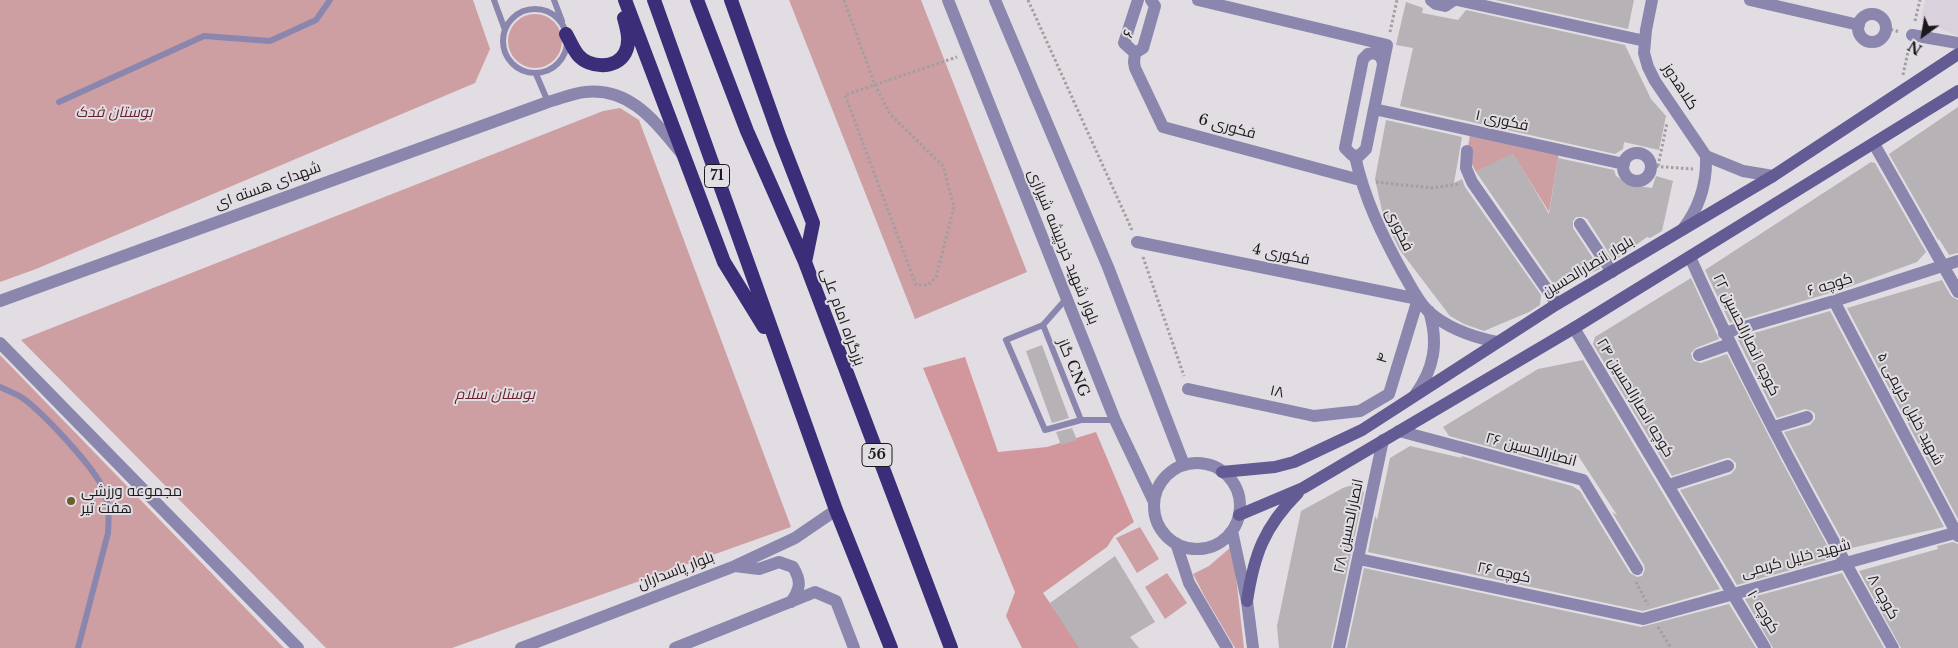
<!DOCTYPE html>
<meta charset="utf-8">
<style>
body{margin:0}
#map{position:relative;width:1958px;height:648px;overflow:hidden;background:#e1dde2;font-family:"Libre Baskerville",serif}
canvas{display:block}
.north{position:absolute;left:1898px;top:10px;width:50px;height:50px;-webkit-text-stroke:4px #e1dde2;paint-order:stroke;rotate:212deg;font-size:14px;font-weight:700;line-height:20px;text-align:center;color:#1b191b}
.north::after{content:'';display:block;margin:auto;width:18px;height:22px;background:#1b191b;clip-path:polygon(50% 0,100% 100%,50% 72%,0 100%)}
</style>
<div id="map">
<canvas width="1958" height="648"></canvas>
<div class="north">N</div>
</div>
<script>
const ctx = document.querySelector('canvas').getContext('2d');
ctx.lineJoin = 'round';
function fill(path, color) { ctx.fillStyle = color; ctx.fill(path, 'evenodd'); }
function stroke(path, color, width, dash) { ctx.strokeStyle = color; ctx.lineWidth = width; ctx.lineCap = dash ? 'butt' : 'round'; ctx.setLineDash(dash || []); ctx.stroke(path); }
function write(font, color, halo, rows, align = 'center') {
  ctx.font = font + ' "Libre Baskerville",Cairo,serif'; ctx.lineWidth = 4; ctx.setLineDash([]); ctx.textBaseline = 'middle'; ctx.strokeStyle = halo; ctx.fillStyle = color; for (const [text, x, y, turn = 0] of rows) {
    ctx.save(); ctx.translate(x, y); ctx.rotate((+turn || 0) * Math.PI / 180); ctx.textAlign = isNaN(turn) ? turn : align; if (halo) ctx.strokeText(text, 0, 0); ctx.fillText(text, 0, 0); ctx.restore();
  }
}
const built = new Path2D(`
 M1925 0H1958V36L1921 20Z`);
const green = new Path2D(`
 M0 0H473L490 49 475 83 36 269 0 282Z
 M789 0H921L1027 272 915 319Z
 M508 41a27 27 0 1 1 54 0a27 27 0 1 1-54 0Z
 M620 108 639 120 791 527 452 648H326L21 340 603 111Z
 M1470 134 1559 153 1549 212 1513 154 1476 172 1467 154Z
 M0 355 284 648H0Z
 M1140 527 1159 559 1137 573 1116 538Z
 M1231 547 1234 559 1244 648H1235L1205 597 1193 574 1209 566Z
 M1167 573 1187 603 1165 619 1145 587Z`);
const forest = new Path2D(`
 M965 357 998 452 1047 447 1096 432 1134 522 1114 536 1107 547 1043 593 1081 648H1022L1006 616 1015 592 923 368Z`);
const building = new Path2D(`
 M1495 0H1634L1628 29Z
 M1406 2 1423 8 1422 13 1458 20 1466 10 1625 45 1651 99 1666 116 1659 150 1624 142 1623 149 1615 154 1400 106 1413 48 1396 45Z
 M1958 107V253L1949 255 1939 239 1938 240 1889 154Z
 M1386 120 1462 137 1454 183 1462 179 1465 187 1541 295 1540 305 1529 312 1484 331 1464 324 1450 316 1399 249 1383 215 1375 179Z
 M1513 153 1549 214 1558 158 1614 170 1616 176 1632 185 1652 188 1656 176 1673 181 1662 231 1650 238 1647 237 1614 261 1587 219 1583 217H1576L1573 221V228L1600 269 1556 288 1476 172Z
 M1871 162 1875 163 1926 252 1917 262 1843 289 1730 323 1705 270Z
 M1691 278 1719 339 1696 348 1691 353 1692 358 1694 361 1701 363 1727 354 1780 458 1834 558 1737 585 1680 490 1731 474 1736 468V463L1730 458H1726L1672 476 1593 344 1595 337Z
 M1942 280 1951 296 1958 300V519L1847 308Z
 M1830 311 1944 527 1847 549 1794 451 1784 432 1810 425 1815 419V414L1812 411 1805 409 1777 418 1737 338Z
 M1042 345 1069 418 1052 423 1026 351Z
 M1583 360 1720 589 1643 611 1368 552 1375 516 1377 520 1390 458 1410 446 1462 458 1461 456 1572 486 1580 491 1630 573 1637 577 1642 576 1645 569 1644 565 1612 512 1617 515 1579 457 1557 465 1449 436 1443 427 1538 369Z
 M1072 428 1077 440 1061 445 1056 432Z
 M1352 485 1358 486 1364 492 1331 648H1279L1277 626 1301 511 1343 488Z
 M1953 542 1958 544V648H1901L1859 571 1938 549 1937 546Z
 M1115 556 1155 622 1130 637 1139 648H1079L1050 603Z
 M1364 568 1641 627 1729 604 1756 648H1347Z
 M1842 573 1884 648H1773L1745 599Z`);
const path = new Path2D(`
 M844 0 875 85 890 114 943 166 954 207 936 277 928 285H916L845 95 957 57
 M1028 0 1132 230
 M1915 21 1920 0
 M1886 28 1900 32
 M1390 32 1397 0
 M1903 75 1909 47
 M1651 166 1693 169
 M1658 166 1667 123
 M1376 182 1432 188 1459 184
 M1143 257 1184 376
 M1636 582 1648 605
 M1658 627 1671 648`);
const service = new Path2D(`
 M494 0 505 30
 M554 0 562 21
 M503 41a32 32 0 1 1 64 0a32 32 0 1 1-64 0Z
 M536 74 548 102
 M59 102 204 36 270 41 316 20 330 0
 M1066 299 1043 325 1006 340 1045 430 1081 420H1115
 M1043 325 1081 420
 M0 387C8 391 17 394 24 399 43 413 97 470 104 491 109 503 109 520 108 533L78 648`);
const minor = new Path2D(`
 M1138 0 1124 43 1135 53 1143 48 1155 6 1151 0
 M1198 0 1387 45 1366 149 1359 156 1352 155 1345 148 1363 59 1368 54 1375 53 1381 57 1383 63
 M1431 0 1436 4 1445 6 1454 0
 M1457 0 1645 41
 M1652 0 1646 30 1644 53 1648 67 1655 81 1706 156 1743 171 1773 176
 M1750 0 1859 25
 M1858 28a14 14 0 1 1 28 0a14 14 0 1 1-28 0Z
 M1912 35 1958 43
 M1135 53 1134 62 1135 68 1163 127 1360 180
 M1374 109 1624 164
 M1874 144 1958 292
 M1467 151 1466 168 1472 182 1557 304
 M1623 167a14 14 0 1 1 28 0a14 14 0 1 1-28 0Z
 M1355 156C1364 198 1382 235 1403 273 1411 286 1417 300 1428 311 1448 329 1472 337 1497 342
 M1580 224 1612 272
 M1683 229C1700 207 1707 183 1706 156
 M1137 242 1418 299 1389 394 1360 411 1314 416 1188 389
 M1690 257C1750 391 1821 520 1893 648
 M1834 301 1958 536
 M1574 328 1765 648
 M1724 333 1834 301 1958 261
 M0 343 298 648
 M1699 355 1730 344
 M1415 395C1434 369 1439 343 1429 311
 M1774 427 1807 417
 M1399 431 1583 480 1637 569
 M1669 485 1728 466
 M1359 559 1643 619 1958 532
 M735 566 759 569 779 562 793 567C802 582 800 589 791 602
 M521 648 735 566 795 538 836 510
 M675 648 815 592 836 601 854 648
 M1339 648 1383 440`);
const tertiary = new Path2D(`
 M948 0 1115 420 1154 502
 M995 0 1108 267 1184 465
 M0 301 548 102C560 99 573 93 585 92 631 87 656 123 682 154
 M1154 506a43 43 0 1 1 86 0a43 43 0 1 1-86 0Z
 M1232 531 1247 601 1253 648
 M1176 543 1189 583 1227 648`);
const secondary = new Path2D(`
 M1222 472 1275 467 1294 462 1362 430 1557 304 1773 176 1958 54
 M1239 515 1303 488 1574 328 1958 91
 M1247 601C1254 555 1264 527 1298 493`);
const trunk = new Path2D(`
 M625 0 724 262 764 327
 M654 0 836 510 891 648
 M697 0 747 131 805 262 951 648
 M731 0 780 138 813 223 805 262
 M566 34C570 41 573 49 578 55 589 68 616 70 625 53 631 42 627 29 624 18`);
const markers = [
 [71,501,5,"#695f2b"]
];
const shields = [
 [717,176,25],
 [877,455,30]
];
const shieldNames = [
 ["71",717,176],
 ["56",877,455]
];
const streetNames = [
 ["۶",1129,34,-64],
 ["کلاهدوز",1680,87,57],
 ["فکوری ۱",1502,121,12],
 ["فکوری 6",1227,127,15],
 ["شهدای هسته ای",268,186,-20],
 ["فکوری",1399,230,64],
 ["بلوار شهید خردپیشه شیرازی",1063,247,68],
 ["فکوری 4",1281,255,11],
 ["بلوار انصارالحسین",1588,267,-31],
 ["کوچه ۶",1830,285,-17],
 ["بزرگراه امام علی",842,317,70],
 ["کوچه انصارالحسین ۲۲",1746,335,64],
 ["۴",1383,358,-73],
 ["گاز CNG",1073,368,68],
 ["۱۸",1277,392,12],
 ["کوچه انصارالحسین ۲۴",1635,398,59],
 ["شهید خلیل کریمی ۵",1910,409,62],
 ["انصارالحسین ۲۶",1531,450,15],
 ["انصارالحسین ۲۸",1349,526,-78],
 ["شهید خلیل کریمی",1796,559,-15],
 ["بلوار پاسداران",676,571,-21],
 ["کوچه ۲۶",1504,573,12],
 ["کوچه ۸",1883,597,61],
 ["کوچه ۱۰",1763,612,59]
];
const parkNames = [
 ["بوستان فدک",114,113],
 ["بوستان سلام",495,395]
];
const poiNames = [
 ["مجموعه ورزشی",81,492],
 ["هفت تیر",81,509]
];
fill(built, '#d9d1dc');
fill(green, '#ce9fa2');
fill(forest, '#d2979c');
fill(building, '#b7b2b5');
stroke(path, '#a29ea2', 3, [2.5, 2.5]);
stroke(service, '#8a86ae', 6);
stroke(minor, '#8a86ae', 12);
stroke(tertiary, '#8a86ae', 12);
stroke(secondary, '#625b94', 12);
stroke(trunk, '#3c2d78', 14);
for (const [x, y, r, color] of markers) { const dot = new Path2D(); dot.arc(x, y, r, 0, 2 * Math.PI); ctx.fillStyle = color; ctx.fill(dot); stroke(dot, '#e1dde2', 2); }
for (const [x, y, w] of shields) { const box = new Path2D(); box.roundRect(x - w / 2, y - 11.5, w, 23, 4); ctx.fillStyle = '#e1dde2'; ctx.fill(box); stroke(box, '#1b191b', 1); }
write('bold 14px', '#1b191b', null, shieldNames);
write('15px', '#1b191b', '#e1dde2', streetNames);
write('italic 15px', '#68212e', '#e1dde2', parkNames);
write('15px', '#1b191b', '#e1dde2', poiNames, 'left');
</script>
